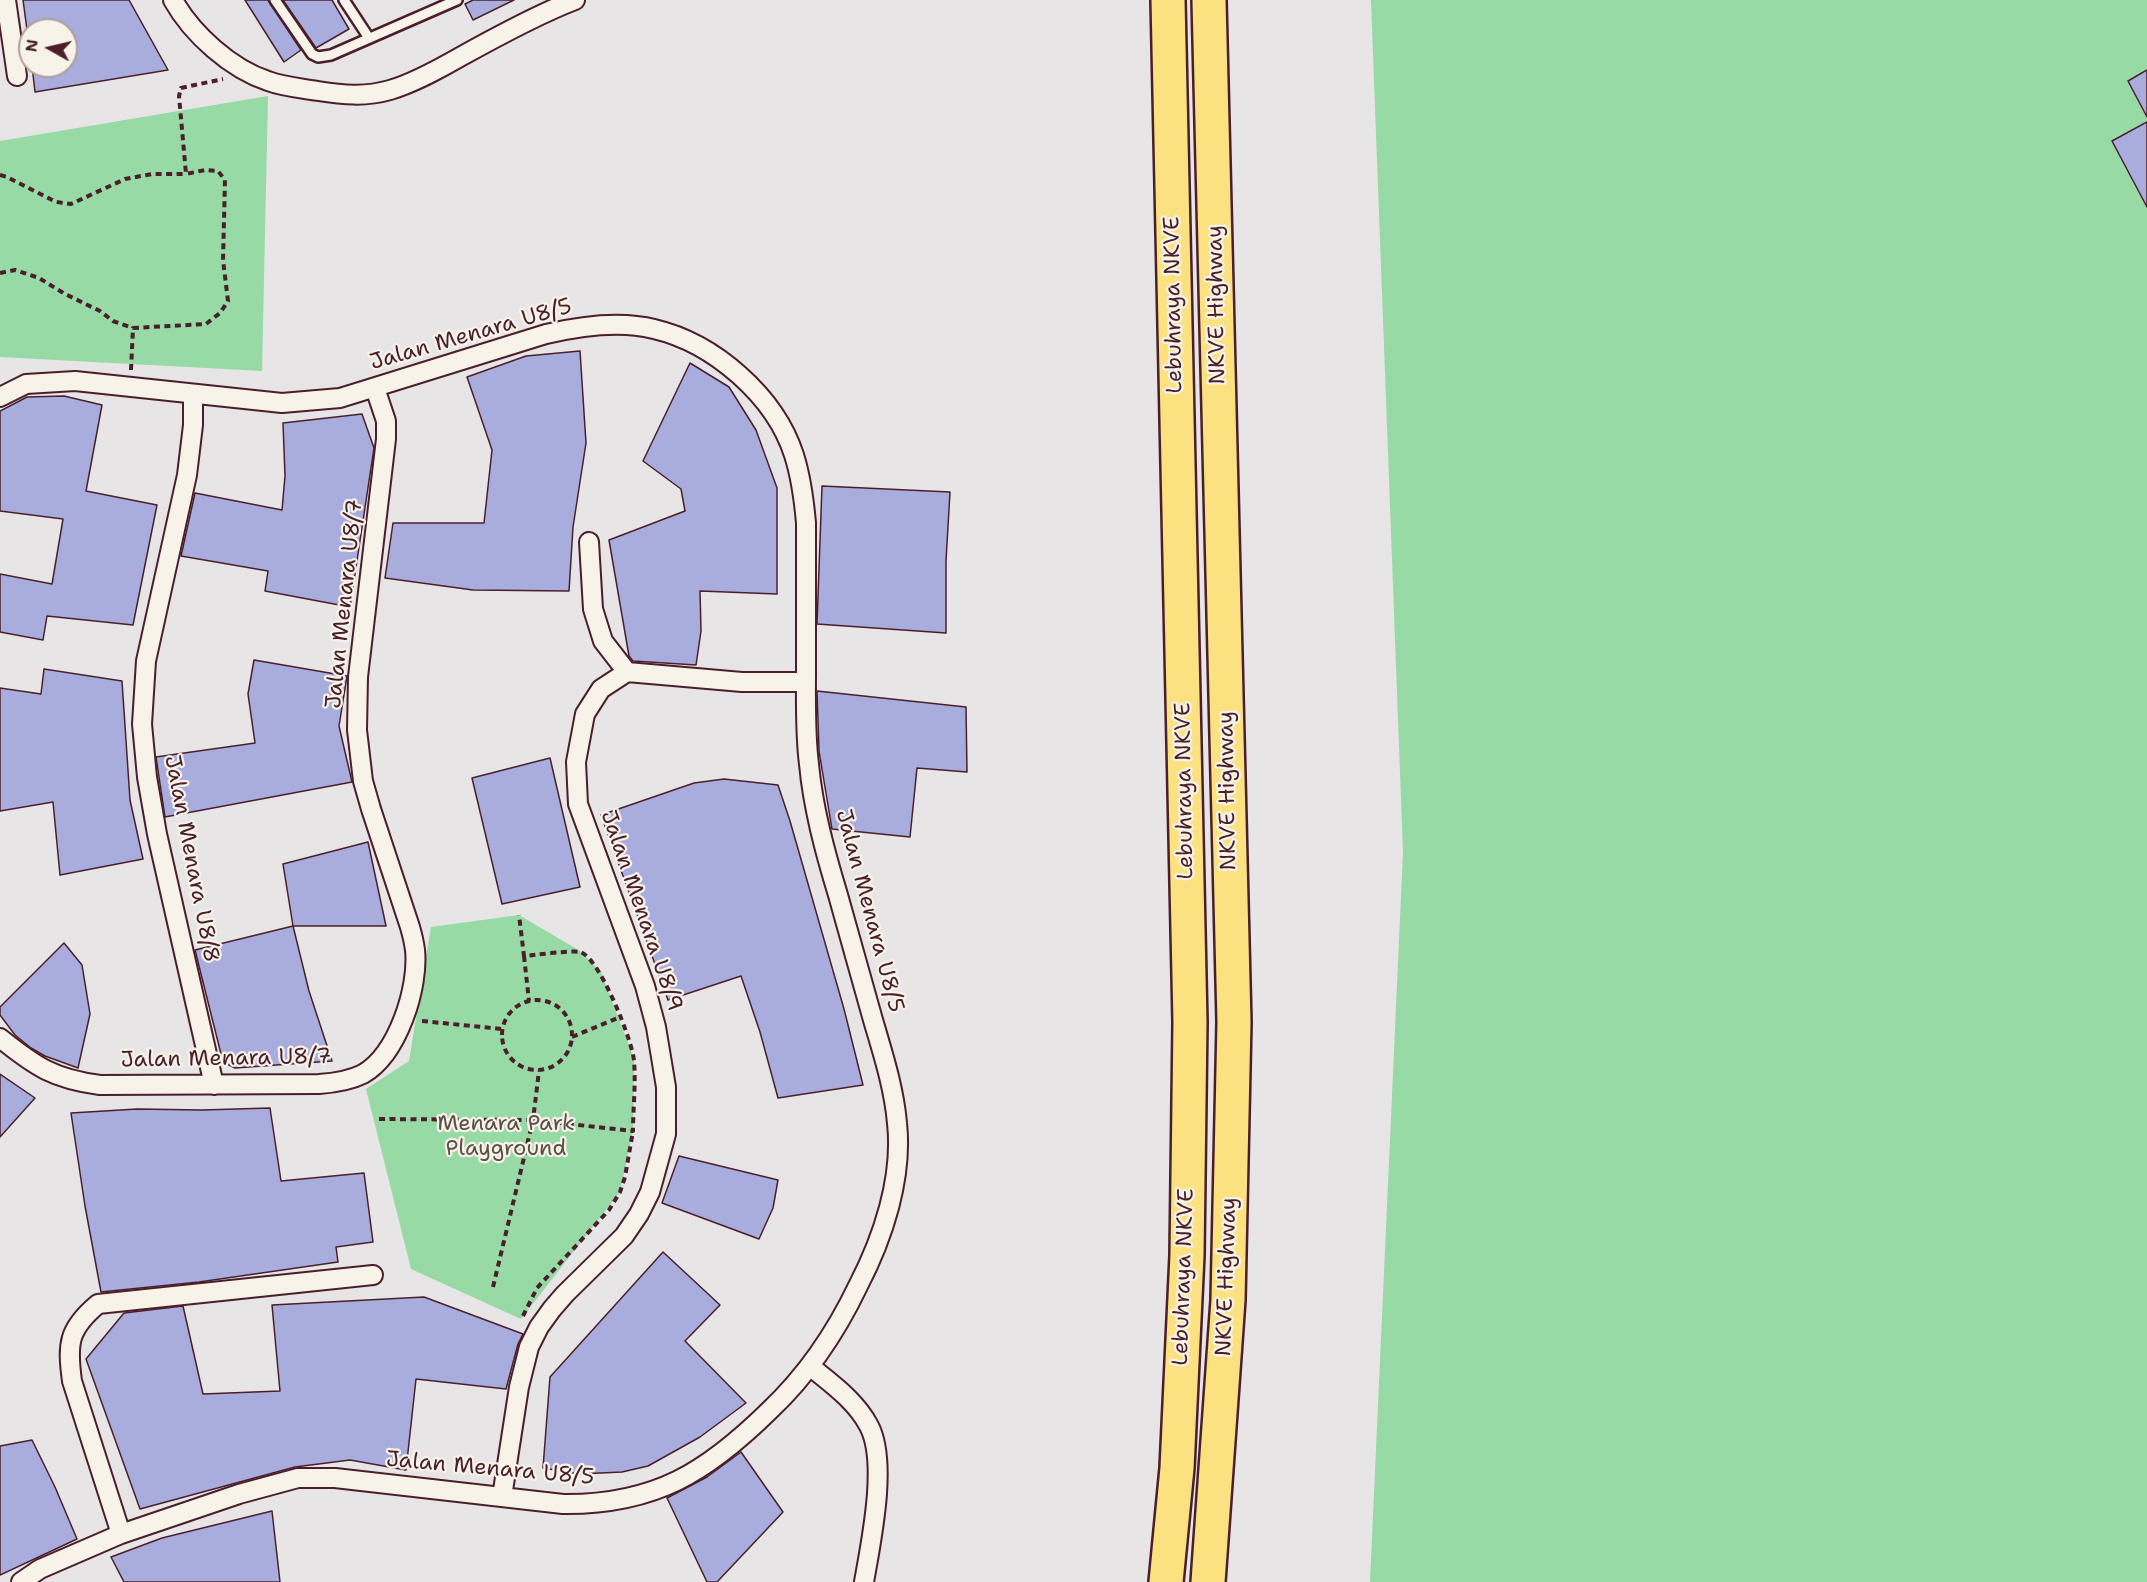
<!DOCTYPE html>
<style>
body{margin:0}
#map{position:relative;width:2147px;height:1582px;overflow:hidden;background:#e7e5e6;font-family:"Shantell Sans",sans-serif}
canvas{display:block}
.north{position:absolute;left:18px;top:18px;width:60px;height:60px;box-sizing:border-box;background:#f7f3e8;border:2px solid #b29e9c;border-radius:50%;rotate:278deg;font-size:16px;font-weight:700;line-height:24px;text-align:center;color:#4a1f2b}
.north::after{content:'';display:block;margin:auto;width:21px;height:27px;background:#4a1f2b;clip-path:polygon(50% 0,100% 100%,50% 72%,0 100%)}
</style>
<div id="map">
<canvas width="2147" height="1582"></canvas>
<div class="north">N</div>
</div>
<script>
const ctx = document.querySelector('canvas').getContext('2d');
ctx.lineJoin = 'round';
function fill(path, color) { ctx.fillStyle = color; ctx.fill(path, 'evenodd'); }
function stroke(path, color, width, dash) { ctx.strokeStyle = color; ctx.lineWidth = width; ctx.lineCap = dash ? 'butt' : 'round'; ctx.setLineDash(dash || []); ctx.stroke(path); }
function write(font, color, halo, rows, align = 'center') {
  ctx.font = font + ' "Shantell Sans",sans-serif'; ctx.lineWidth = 4.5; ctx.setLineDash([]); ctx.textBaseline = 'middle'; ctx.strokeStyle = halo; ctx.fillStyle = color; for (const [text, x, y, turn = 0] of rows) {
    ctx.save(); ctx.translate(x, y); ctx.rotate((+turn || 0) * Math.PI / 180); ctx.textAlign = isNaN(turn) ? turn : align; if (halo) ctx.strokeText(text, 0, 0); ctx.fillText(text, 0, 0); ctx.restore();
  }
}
const green = new Path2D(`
 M1371 0H2147V1582H1370L1403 852Z
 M268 96 262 371 0 357V141Z
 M519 915 580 951 601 972 634 1059 633 1131 620 1192 521 1319 411 1269 366 1089 409 1061 431 927Z`);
const building = new Path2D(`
 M23 0H129L168 70 35 92 32 66H66V30H27Z
 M245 0H268L301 50 284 62Z
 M283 0H332L349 29 316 48Z
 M473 0H514L473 20 465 4Z
 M2147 70V117L2128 81Z
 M2147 122V207L2112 141Z
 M580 351 586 443 573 527 569 591 473 590 385 578 393 523H484L492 450 467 377 526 356Z
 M690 363 729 387 756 430 777 488V594L700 591 701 631 696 665 633 661 629 656 609 540 685 511 681 489 643 461Z
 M64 396 102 405 86 491 157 505 133 625 47 616 43 640 0 632V574L52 584 63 519 0 511V411L27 397Z
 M362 414 374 448 350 607 265 591 268 571 181 556 195 493 282 510 285 476 283 423Z
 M822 486 950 492 946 561V633L817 624Z
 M254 660 347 676 339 726 352 782 165 817 156 757 255 743 248 694Z
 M44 669 122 681 130 800 143 859 60 875 53 802 0 811V688L41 694Z
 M817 691 966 707 967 772 917 768 910 837 832 829 819 751Z
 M550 758 580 887 502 904 472 778Z
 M724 779 778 785 790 821 844 1009 863 1085 778 1098 760 1032 741 976 668 1000 601 815 694 783Z
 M368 842 386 926H293L283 864Z
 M293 926 309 991 332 1061 235 1068 223 1062 195 950Z
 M64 943 82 965 90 1014 78 1068 45 1056 31 1048 15 1035 0 1015V1007Z
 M0 1074 35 1098 0 1137Z
 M270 1108 281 1181 364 1173 373 1242 336 1247 338 1262 199 1282 101 1292 85 1206 71 1113 137 1109 202 1110Z
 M679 1156 778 1180 773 1208 759 1239 662 1203Z
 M663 1252 720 1305 685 1341 746 1403 700 1437 648 1466 622 1472 579 1474 543 1468 550 1377Z
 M424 1297 523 1334 518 1344 506 1389 416 1379 406 1470 350 1460 295 1467 140 1509 86 1359 124 1313 183 1306 203 1394 280 1391 272 1305Z
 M32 1440 55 1487 77 1539 0 1575V1446Z
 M741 1452 783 1512 717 1582H707L667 1498 707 1477Z
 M272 1511 280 1582H124L111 1557 162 1538Z`);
const path = new Path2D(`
 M0 175 7 177 56 202 71 204 125 179 152 174H186
 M0 273 15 270 39 278 65 294 100 311 113 321 133 328
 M131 370 133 328 206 324 220 313 228 301 223 260 225 180 218 171 205 170 186 174 179 96 181 88 223 79
 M524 956 529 1001
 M502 1035a35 35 0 1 1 70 0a35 35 0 1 1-70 0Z
 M422 1021 502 1029
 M572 1037 620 1017
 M379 1119 533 1120 633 1131C633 1108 636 1084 634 1061 633 1042 599 956 580 952 572 950 535 955 524 956L519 915
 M493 1287 533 1120 539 1071
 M523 1316 537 1288 609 1210 620 1192 625 1177 633 1131`);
const service = new Path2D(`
 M275 0 312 54 318 57 331 55 457 0
 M344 0 369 38`);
const minor = new Path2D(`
 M6 0 17 76
 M173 0C192 34 231 69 268 81 284 87 301 88 318 91 343 95 366 97 390 90 414 83 439 69 460 57 496 37 538 14 575 0
 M193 394V425L187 475 146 661 142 724 147 777 157 834 214 1085
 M0 397 26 384 75 381 282 403 340 398 546 334C580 326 619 320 654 329 714 343 775 396 794 455 801 477 804 500 806 523 806 572 806 621 806 670 806 700 805 733 809 764 813 808 825 852 838 895 850 937 861 978 873 1020 883 1054 894 1088 897 1123 903 1178 883 1238 858 1286 836 1332 807 1375 770 1410 707 1472 655 1505 563 1504L335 1478H298L239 1494 121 1534 40 1569 21 1582
 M589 542 593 609 603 641 627 672
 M0 1038C36 1067 54 1079 100 1085L319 1084C334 1083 349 1081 363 1074 398 1054 419 987 415 950 414 942 412 934 410 927L371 809 363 781 357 730 358 677 386 439V421L375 388
 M811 1367C832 1384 856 1401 869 1426 888 1462 871 1542 864 1582
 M502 1497 519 1387 529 1347 539 1327 552 1309 565 1294 624 1236 639 1214 650 1192 666 1134V1087L656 1027 645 986 578 804 576 762 585 714 601 689 627 672 742 682H806
 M121 1534 72 1381C67 1344 68 1329 98 1304L373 1275`);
const motorway = new Path2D(`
 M1166 1582 1177 1468 1187 1255 1190 1022 1168 0
 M1208 1582 1228 1300 1234 1022 1209 0`);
const streetNames = [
 ["Lebuhraya NKVE",1174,305,-91],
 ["NKVE Highway",1217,305,-91],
 ["Jalan Menara U8/5",471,335,-16],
 ["Jalan Menara U8/7",345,604,-84],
 ["Lebuhraya NKVE",1185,791,-91],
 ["NKVE Highway",1228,791,-91],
 ["Jalan Menara U8/8",191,859,79],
 ["Jalan Menara U8/9",641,911,71],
 ["Jalan Menara U8/5",869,911,75],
 ["Jalan Menara U8/7",226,1059,-1],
 ["Lebuhraya NKVE",1184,1277,-88],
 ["NKVE Highway",1227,1277,-88],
 ["Jalan Menara U8/5",490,1469,5]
];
const parkNames = [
 ["Menara Park",506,1124],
 ["Playground",506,1149]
];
fill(green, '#97daa6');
fill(building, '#a8adde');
stroke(building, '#4a1f2b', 1.5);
stroke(service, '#4a1f2b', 14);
stroke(minor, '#4a1f2b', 22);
stroke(motorway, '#4a1f2b', 38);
stroke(path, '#4a1f2b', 4, [6, 4.5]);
stroke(service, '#f7f3e8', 9);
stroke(minor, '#f7f3e8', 18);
stroke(motorway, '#fbe180', 33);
write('22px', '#4a1f2b', '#f7f3e8', streetNames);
write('22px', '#5d4e4a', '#f7f3e8', parkNames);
</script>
